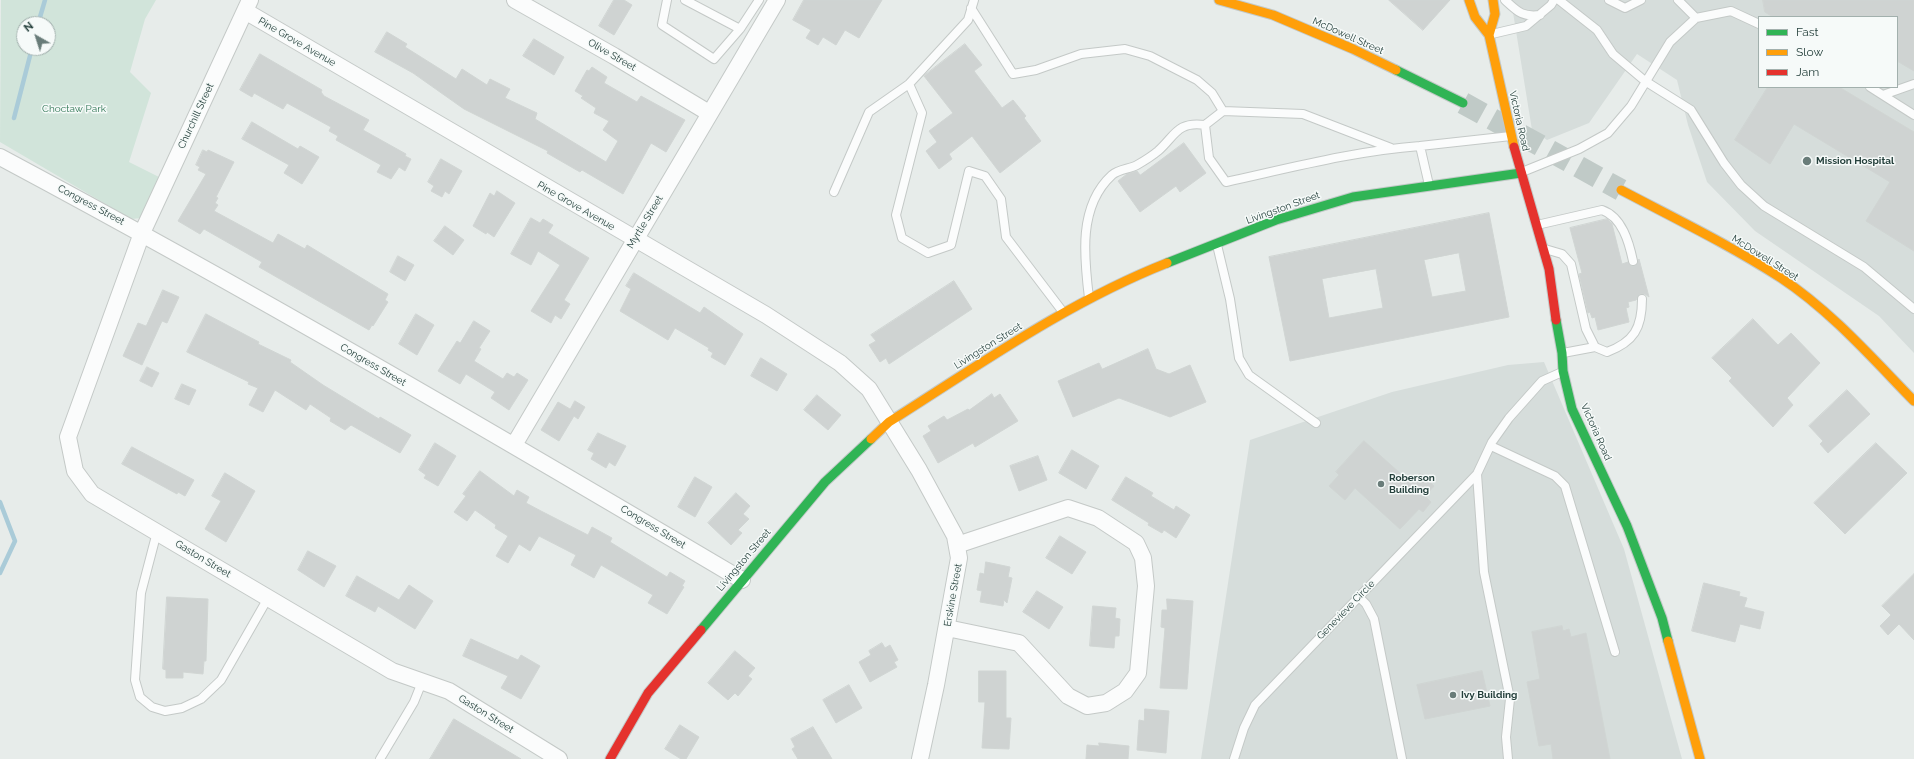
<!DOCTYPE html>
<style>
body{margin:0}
#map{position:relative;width:1914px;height:759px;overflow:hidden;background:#e7ecea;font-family:Raleway,sans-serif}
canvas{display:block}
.legend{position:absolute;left:1758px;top:16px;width:140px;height:72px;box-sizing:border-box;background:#f6faf9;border:1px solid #a2b0ad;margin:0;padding:5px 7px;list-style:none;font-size:12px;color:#25403c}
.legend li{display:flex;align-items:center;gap:8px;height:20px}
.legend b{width:20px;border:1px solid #a2b0ad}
.north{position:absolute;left:16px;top:16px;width:40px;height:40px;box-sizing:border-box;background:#f6faf9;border:1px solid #a2b0ad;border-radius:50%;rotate:321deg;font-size:11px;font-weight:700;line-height:16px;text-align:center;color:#25403c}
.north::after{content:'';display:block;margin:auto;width:14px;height:18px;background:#697c79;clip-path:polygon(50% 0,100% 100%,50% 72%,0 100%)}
</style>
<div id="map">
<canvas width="1914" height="759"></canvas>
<ul class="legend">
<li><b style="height:5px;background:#30b455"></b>Fast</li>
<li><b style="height:5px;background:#ff9f0a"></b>Slow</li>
<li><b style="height:5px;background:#e5322d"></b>Jam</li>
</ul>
<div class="north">N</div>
</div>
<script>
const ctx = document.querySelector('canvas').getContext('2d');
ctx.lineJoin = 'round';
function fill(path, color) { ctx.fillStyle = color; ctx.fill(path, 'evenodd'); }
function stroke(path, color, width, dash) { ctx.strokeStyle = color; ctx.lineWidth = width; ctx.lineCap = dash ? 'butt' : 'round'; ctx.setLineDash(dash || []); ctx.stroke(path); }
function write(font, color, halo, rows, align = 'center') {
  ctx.font = font + ' Raleway,sans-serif'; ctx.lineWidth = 3; ctx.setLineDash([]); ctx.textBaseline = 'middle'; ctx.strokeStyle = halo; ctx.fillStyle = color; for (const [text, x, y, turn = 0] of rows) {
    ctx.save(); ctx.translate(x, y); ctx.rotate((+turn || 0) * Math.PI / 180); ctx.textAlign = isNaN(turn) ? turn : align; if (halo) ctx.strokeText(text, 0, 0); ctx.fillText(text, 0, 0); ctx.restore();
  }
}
const built = new Path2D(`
 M1511 0H1914V353L1879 316 1755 231 1707 182 1688 125 1677 80 1637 54 1589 123 1547 140 1532 130ZM1759 17H1897V87H1759Z
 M1544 362 1624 549 1682 759H1201L1250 440 1392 392 1508 365Z`);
const green = new Path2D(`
 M1 0H156L145 19 130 72 151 93 129 162 161 178 142 218 131 219 0 142ZM24 24H48V48H24Z`);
const stream = new Path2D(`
 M38 24 45 0
 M14 118 32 48
 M0 502 15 541 0 573`);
const building = new Path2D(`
 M614 0H624L632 5 614 35 599 26Z
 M804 0H882L859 38 845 30 836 45 823 37 818 45 806 38 811 30 793 20Z
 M1389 0H1450L1423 30Z
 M1763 0H1914V71L1897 61V17H1773L1765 12Z
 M387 32 407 44 405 47 456 79 462 69 487 85 490 79 510 89 505 98 537 113 535 119 606 162 618 141 603 130 609 121 594 113 596 108 581 98 583 96 575 91 587 70 589 71 592 67 607 77 604 83 637 102 641 96 685 120 666 152 651 143 623 194 582 170 580 172 547 153 548 151 464 109 413 73 375 52Z
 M534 39 564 57 554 75 523 56Z
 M965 44 982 65 974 71 1002 108 1013 100 1026 116 1024 118 1041 141 1000 173 972 136 949 154 952 159 939 169 926 151 937 142 929 131 953 113 924 76Z
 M260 54 322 90 321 92 324 96 369 120 363 130 406 154 405 156 411 159 405 171 399 167 391 179 377 172 381 165 336 140 338 136 329 131 331 127 287 103 283 109 254 93 252 97 240 90Z
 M1768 87H1839L1914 132V251L1866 221 1890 182 1794 124 1770 164 1735 140Z
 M252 122 298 149 300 146 319 157 302 184 284 173 289 165 242 139Z
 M1184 143 1206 173 1180 192 1176 186 1140 212 1118 181 1127 174 1137 171 1140 175Z
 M203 150 207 152 208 150 234 162 216 197 218 198 215 203 218 205 214 211 273 243 278 234 305 249 307 245 388 294 385 300 388 302 373 326 372 325 369 330 259 267 262 262 204 229 200 234 178 221 206 174 198 170 200 167 196 165Z
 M441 159 462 171 449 194 445 191 442 197 431 191 434 186 428 182Z
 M497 191 515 203 494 237 487 232 486 234 473 226 490 193 494 196Z
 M1489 213 1509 317 1290 361 1269 257ZM1459 253 1466 291 1432 297 1424 260ZM1376 269 1383 308 1329 318 1322 279Z
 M531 218 540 223 543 219 553 225 548 233 589 258 564 300 570 304 561 319 555 315 551 323 531 311 560 265 538 251 531 265 511 254Z
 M1607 219 1612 224 1622 264 1628 262 1631 266H1635L1639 259 1649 297 1645 294H1640L1636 300 1628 302 1629 307 1626 308 1629 322 1598 330 1595 317 1592 318 1590 312 1588 313 1579 274 1582 273 1570 228Z
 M445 226 464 240 453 255 434 241Z
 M398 256 414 265 405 281 390 272Z
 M634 273 700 313 704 307 743 334 725 365 711 357 713 353 708 350 709 348 675 328 668 340 620 311 631 289 626 286Z
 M954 281 972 309 889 364 886 358 880 362 869 345 876 341 871 335Z
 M163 290 179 297 167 323 162 321 142 365 123 356 138 323 146 326Z
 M206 314 259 342 258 344 291 360 290 362 323 385 379 419 380 417 411 435 400 453 351 425 345 430 330 421 331 418 310 404 306 410 275 390 263 412 249 405 258 388 248 384 249 382 187 352Z
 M416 314 434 325 417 355 399 344Z
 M1753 319 1778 345 1791 333 1820 363 1787 398 1793 405 1773 427 1729 381 1732 378 1712 358Z
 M474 321 490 331 479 348 481 349 474 361 503 379 507 373 514 377 517 373 528 380 509 410 491 398 495 392 466 374 460 384 438 371 457 341 460 343Z
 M1148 349 1156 369 1169 374 1190 365 1206 402 1170 417 1119 398 1073 417 1058 381 1099 363 1102 369Z
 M761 358 787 374 777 391 751 376Z
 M147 367 159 373 152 387 140 381Z
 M182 384 196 390 189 405 175 399Z
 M1847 390 1870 414 1828 453 1820 444 1823 441 1809 426Z
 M992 394 994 398 1000 394 1018 421 975 447 973 443 938 463 923 436 931 431 928 426 944 416 947 420 968 409 969 410Z
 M817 395 841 415 828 430 804 410Z
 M575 401 585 407 578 419 574 416 559 441 541 430 558 402 570 409Z
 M598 433 626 446 615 466 609 462 606 468 591 459 594 453 588 450Z
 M1364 441 1411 483 1420 473 1434 486 1425 496 1431 502 1423 512 1419 509 1400 529 1355 488 1345 500 1329 486 1339 475 1336 472Z
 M435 443 456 456 438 486 424 478 426 475 419 470Z
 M1876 443 1907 473 1845 534 1814 503Z
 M132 447 194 480 185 496 178 492 177 494 122 464Z
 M1072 450 1099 466 1086 489 1059 473Z
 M1038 456 1047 480 1019 491 1010 466Z
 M480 471 514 496 517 490 529 497 526 503 541 511 588 535 592 527 612 538 610 542 667 577 670 572 685 581 682 586 684 587 667 614 648 603 653 595 601 565 594 578 571 565 576 555 539 536 530 551 519 544 508 563 496 556 508 536 495 528 496 525 475 510 467 521 454 512 466 496 463 494Z
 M225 473 255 491 226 542 205 529 221 501 212 496Z
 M695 477 712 487 695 517 678 507Z
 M1126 477 1153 493 1151 496 1174 510 1176 506 1190 515 1176 538 1164 530 1162 533 1148 525 1149 523 1112 500Z
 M736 493 750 506 743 514 749 519 738 530 742 533 731 545 708 523Z
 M1060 536 1086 552 1072 574 1046 558Z
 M308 551 336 566 324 587 298 570Z
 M986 562 1010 567 1008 577 1012 578 1007 603 1004 600 1003 606 980 602 982 591 977 590 980 573 984 574Z
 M1914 574V640L1899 624 1888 635 1880 626 1891 615 1882 606Z
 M357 576 399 600 409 585 433 601 415 629 378 606 375 612 346 596Z
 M1704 583 1740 592 1739 596 1747 598 1744 607 1764 612 1760 629 1740 624 1735 642 1692 631Z
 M1037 591 1063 607 1049 629 1023 612Z
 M167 597 208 599 206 661H204L203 674 183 672V678H166V670L163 669Z
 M1167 599 1193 601 1187 689 1160 688 1165 628 1161 627 1162 610H1167Z
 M1093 606 1116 608 1115 618 1120 619 1119 636H1115L1114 648 1090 646Z
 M1562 626 1563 631 1569 629 1571 637 1586 633 1610 759H1553L1551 744 1539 746 1527 682 1540 679 1532 632Z
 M471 639 518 660 521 655 540 666 521 699 501 688 508 676 463 656Z
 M882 643 885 648 890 645 898 660 894 662 897 667 870 682 859 662 871 655 869 651Z
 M735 651 755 668 748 676 752 679 738 696 735 693 728 700 708 683Z
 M979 671H1006V718H1011L1009 749 982 748 985 702H979Z
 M1482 671 1490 706 1425 719 1417 685Z
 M849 685 862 708 836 723 823 700Z
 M1145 709 1169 711 1166 753 1137 750 1139 720 1144 721Z
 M454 719 521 759H430Z
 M680 725 699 737 686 759H681L665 749Z
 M813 727 832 759H798L792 749 795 747 791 739Z
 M1099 743 1129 746 1128 759H1086L1087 745 1099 746Z`);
const primaryTunnel = new Path2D(`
 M1463 103 1621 190`);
const lane = new Path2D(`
 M667 0 662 25 714 59 740 29 759 0
 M685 0 740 29
 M1505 0C1518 12 1522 17 1540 15
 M1559 0 1597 30 1613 54 1645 81 1691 110 1724 163 1741 185 1764 206 1864 267 1914 309
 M1609 0 1625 8 1641 0
 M1678 0 1696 18
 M971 8 1013 74 1036 70 1081 54 1125 49 1150 56 1197 80 1212 93 1223 111
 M1492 34 1526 26 1551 5 1554 0
 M909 84 922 113 896 215 902 238 928 253 951 245 969 171 985 176 1001 199 1006 237 1063 312
 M1870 87 1914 115
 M1883 95 1914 84
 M1205 125 1223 111 1303 114 1391 148
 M1420 146 1511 136
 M1522 172 1579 149 1608 133 1631 106 1670 42 1696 18 1731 11 1759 24
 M834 192 869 112 909 84 968 20 974 0
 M1537 225 1602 210C1622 217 1629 242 1633 261
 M1217 245 1230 299 1239 358 1249 375 1316 423
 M1545 249 1562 254 1571 264 1586 329 1595 347
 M1089 298C1084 257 1078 206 1112 175 1119 169 1130 169 1137 165 1144 161 1152 156 1158 151 1175 136 1177 121 1205 125L1209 158 1226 182C1290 168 1354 151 1420 146L1429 185
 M1563 353 1595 347 1607 352C1634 342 1642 328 1642 299
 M1491 446 1555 476 1565 486 1615 652
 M157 532 141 593 135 680 140 697 152 707 165 711 182 708 201 699 221 680 268 598
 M1359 597 1366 604 1374 619 1402 759
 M380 759 414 702 422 682
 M1234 759 1244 728 1255 705 1477 474
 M1508 759 1506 737 1510 699 1484 572 1477 474 1492 442 1509 418 1542 381 1562 372`);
const street = new Path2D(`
 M250 0 142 233 68 437 75 471 92 494 392 671 449 691 559 759
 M515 0 614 56 709 113
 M245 11 766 315 840 363 869 389 919 470 955 536 959 558 936 685 920 759
 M0 157C251 291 497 435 742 580
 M514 445 777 0
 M947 628 1019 643 1068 696 1087 706 1106 703 1125 691 1138 673 1146 586 1143 558 1136 543 1098 518 1068 508 957 545`);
const fast = new Path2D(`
 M1396 70 1463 103
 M1167 263 1276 220 1353 197 1521 173
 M1556 320 1562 353 1563 371 1572 409 1627 526 1662 618 1668 641
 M701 630 825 482 871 439`);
const slow = new Path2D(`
 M1219 0 1273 15 1353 49 1396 70
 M1469 0 1475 17 1489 35 1514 147
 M1489 35 1495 14 1493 0
 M1621 190C1674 218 1730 245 1781 278 1831 311 1872 358 1914 401
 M871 439 889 422C979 365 1068 302 1167 263
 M1668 641 1700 759`);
const jam = new Path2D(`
 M1514 147 1549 269 1556 320
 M610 759 648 693 701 630`);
const markers = [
 [1807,161,5,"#697c79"],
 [1381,484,4,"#697c79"],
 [1453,695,4,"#697c79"]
];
const streetNames = [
 ["McDowell Street",1348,36,24],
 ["Pine Grove Avenue",297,42,30],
 ["Olive Street",612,55,30],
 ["Churchill Street",196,116,-65],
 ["Victoria Road",1519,121,77],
 ["Congress Street",91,205,28],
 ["Pine Grove Avenue",576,206,30],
 ["Livingston Street",1283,208,-20],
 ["Myrtle Street",645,222,-59],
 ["McDowell Street",1765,258,32],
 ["Livingston Street",988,346,-32],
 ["Congress Street",373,365,30],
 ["Victoria Road",1596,432,66],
 ["Congress Street",653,527,31],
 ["Gaston Street",203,559,31],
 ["Livingston Street",744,560,-50],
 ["Erskine Street",953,595,-80],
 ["Genevieve Circle",1346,610,-46],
 ["Gaston Street",486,714,32]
];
const parkNames = [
 ["Choctaw Park",74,109]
];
const poiNames = [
 ["Mission Hospital",1816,161],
 ["Roberson",1389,478],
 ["Building",1389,490],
 ["Ivy Building",1461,695]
];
fill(built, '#d6dddb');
fill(green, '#d1e4da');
stroke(stream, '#aacbd8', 4.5);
fill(building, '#cfd3d2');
stroke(building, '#d0d5d3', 1);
stroke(primaryTunnel, '#c0cac7', 22, [22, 11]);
stroke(lane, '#c4c9c7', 10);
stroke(street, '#c4c9c7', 18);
stroke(fast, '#c3c9c8', 11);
stroke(slow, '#c3c9c8', 11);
stroke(jam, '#c3c9c8', 11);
stroke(lane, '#fbfcfc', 8);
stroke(street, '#fbfcfc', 16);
stroke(fast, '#30b455', 9);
stroke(slow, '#ff9f0a', 9);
stroke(jam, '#e5322d', 9);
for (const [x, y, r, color] of markers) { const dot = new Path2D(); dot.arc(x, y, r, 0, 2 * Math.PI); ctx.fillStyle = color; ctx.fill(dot); stroke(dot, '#f6faf9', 1.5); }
write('10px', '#25403c', '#f6faf9', streetNames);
write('10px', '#307655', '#f6faf9', parkNames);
write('bold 10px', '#25403c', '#f6faf9', poiNames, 'left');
</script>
